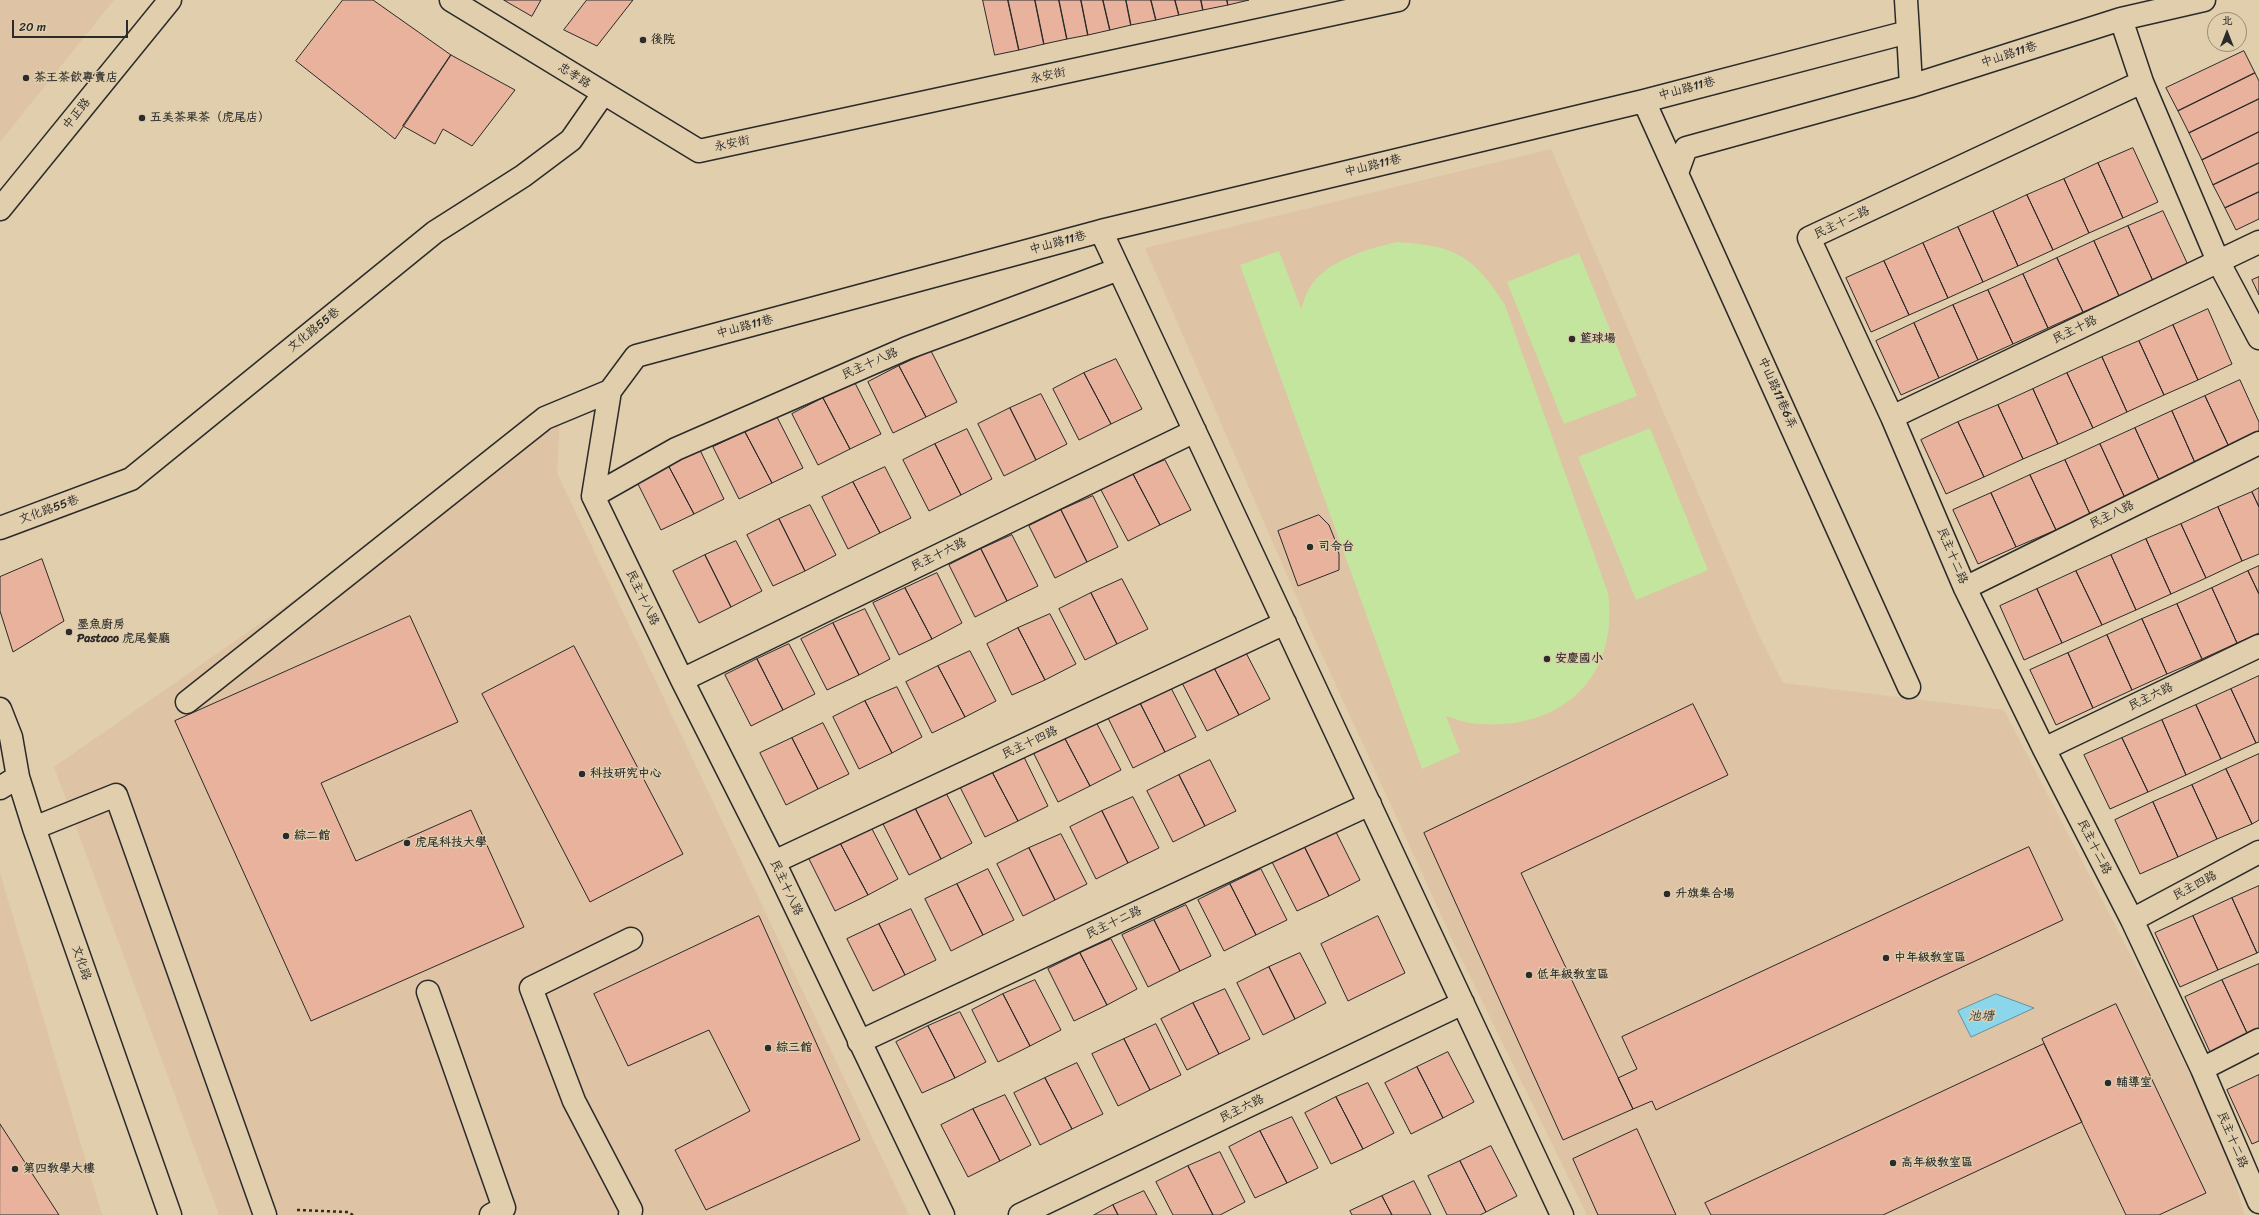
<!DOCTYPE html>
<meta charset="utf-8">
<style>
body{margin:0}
#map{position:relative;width:2259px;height:1215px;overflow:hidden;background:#e0ceac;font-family:Sriracha,"LXGW WenKai TC",sans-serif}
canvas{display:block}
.north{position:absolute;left:2207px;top:12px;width:40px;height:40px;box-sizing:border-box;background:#e0ceac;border:1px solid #988d78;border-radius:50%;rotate:0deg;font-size:11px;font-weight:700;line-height:16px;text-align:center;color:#2b2b2b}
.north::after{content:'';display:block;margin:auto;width:14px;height:18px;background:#2b2b2b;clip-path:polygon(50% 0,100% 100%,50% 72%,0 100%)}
.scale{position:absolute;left:12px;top:20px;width:116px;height:18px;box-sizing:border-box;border:2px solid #2b2b2b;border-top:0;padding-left:5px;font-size:12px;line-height:14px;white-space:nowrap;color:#2b2b2b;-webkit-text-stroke:3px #e0ceac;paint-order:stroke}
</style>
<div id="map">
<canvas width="2259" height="1215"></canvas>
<div class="north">北</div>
<div class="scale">20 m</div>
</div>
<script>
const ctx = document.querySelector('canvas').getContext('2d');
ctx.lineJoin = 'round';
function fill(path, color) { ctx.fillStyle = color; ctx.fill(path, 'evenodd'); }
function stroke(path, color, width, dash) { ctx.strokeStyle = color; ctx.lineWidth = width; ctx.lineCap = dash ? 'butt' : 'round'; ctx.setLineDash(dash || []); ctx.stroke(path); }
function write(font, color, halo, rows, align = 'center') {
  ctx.font = font + ' Sriracha,"LXGW WenKai TC",sans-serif'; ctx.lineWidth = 3; ctx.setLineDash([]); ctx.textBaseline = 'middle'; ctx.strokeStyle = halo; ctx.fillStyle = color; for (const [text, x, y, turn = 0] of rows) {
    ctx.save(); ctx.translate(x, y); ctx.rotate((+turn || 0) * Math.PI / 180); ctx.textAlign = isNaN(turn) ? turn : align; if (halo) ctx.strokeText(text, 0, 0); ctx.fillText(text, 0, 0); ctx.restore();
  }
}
const built = new Path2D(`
 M0 0H114L0 142Z
 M1551 149 1757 631 1783 683 2004 710 2161 1014 2230 1159 2244 1215H1587L1459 954 1313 635 1145 248Z
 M560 415 557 473 909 1215H219L54 767Z
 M0 873 102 1215H0Z`);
const green = new Path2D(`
 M1397 242C1456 246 1473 255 1505 305L1608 593C1620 682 1555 734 1470 723 1462 722 1454 718 1446 716L1460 752 1422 769 1240 265 1279 251 1301 309C1304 302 1305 295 1309 289 1324 261 1368 249 1397 242Z
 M1579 253 1637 396 1564 424 1507 282Z
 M1650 428 1708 570 1636 600 1578 457Z`);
const water = new Path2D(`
 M1996 994 2034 1008 1971 1037 1958 1011Z`);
const building = new Path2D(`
 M343 0H373L451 55 395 139 296 61Z
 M504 0H541L532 16Z
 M587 0H633L597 46 564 30Z
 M983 0H1008L1019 50 995 55Z
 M1008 0H1035L1044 44 1019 50Z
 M1035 0H1059L1067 39 1044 44Z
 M1059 0H1081L1088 35 1067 39Z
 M1081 0H1103L1110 30 1088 35Z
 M1103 0H1126L1131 25 1110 30Z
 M1126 0H1151L1156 20 1131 25Z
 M1151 0H1175L1179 15 1156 20Z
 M1175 0H1201L1203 10 1179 15Z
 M1201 0H1227L1228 5 1203 10Z
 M1227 0H1249L1228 5Z
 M2244 51 2255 73 2178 111 2166 88Z
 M451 55 515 90 472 146 443 129 435 144 403 126Z
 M2255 73 2259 81V99L2189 133 2178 111Z
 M2259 99V132L2202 160 2189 133Z
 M2259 132V163L2213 185 2202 160Z
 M2133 148 2158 202 2123 218 2098 163Z
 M2098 163 2123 218 2089 233 2064 179Z
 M2259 163V192L2225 208 2213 185Z
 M2064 179 2089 233 2053 250 2027 195Z
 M2259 192V219L2236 230 2225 208Z
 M2027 195 2053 250 2018 266 1993 211Z
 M1993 211 2018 266 1983 282 1958 227Z
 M2163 211 2188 265 2153 281 2128 226Z
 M2128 226 2153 281 2119 296 2094 241Z
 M1958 227 1983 282 1948 298 1923 243Z
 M2094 241 2119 296 2083 312 2057 258Z
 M1923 243 1948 298 1909 315 1884 261Z
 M2057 258 2083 312 2048 328 2023 274Z
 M1884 261 1909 315 1871 332 1846 278Z
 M2023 274 2048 328 2013 344 1988 290Z
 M2259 277V295L2252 280Z
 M1988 290 2013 344 1978 360 1953 305Z
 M1953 305 1978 360 1939 378 1914 323Z
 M2208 309 2232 364 2198 380 2173 325Z
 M1914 323 1939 378 1901 395 1876 341Z
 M2173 325 2198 380 2164 395 2139 341Z
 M2139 341 2164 395 2127 412 2102 357Z
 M931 351 957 402 926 417 899 366Z
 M2102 357 2127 412 2093 428 2067 373Z
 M1116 359 1142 409 1111 424 1084 373Z
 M899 366 926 417 893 433 868 382Z
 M1084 373 1111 424 1079 440 1053 389Z
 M2067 373 2093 428 2058 444 2033 389Z
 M2240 380 2259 422V437L2231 451 2205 396Z
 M855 383 881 434 850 449 823 398Z
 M2033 389 2058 444 2023 459 1998 405Z
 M1041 394 1067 444 1036 460 1010 408Z
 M2205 396 2231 451 2196 465 2172 411Z
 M823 398 850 449 818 465 792 414Z
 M1998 405 2023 459 1984 477 1958 422Z
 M1010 408 1036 460 1004 476 978 424Z
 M2172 411 2196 465 2160 482 2135 428Z
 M777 417 803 468 772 483 745 432Z
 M1958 422 1984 477 1946 494 1921 440Z
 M2135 428 2160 482 2125 498 2100 444Z
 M967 429 992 479 961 495 935 444Z
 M745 432 772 483 739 499 713 447Z
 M935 444 961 495 929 511 903 460Z
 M2100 444 2125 498 2090 514 2065 460Z
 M699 448 724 499 694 514 667 463Z
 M1165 460 1191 510 1160 525 1133 474Z
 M2065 460 2090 514 2056 530 2030 475Z
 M667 463 694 514 661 530 635 478Z
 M885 467 911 518 880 533 853 482Z
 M1133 474 1160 525 1128 541 1101 490Z
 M2030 475 2056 530 2016 547 1991 493Z
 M853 482 880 533 848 549 822 497Z
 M2259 488V507L2252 492Z
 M2252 492 2259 507V554L2242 561 2218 507Z
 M1991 493 2016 547 1978 564 1953 510Z
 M1093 496 1118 547 1087 562 1061 510Z
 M810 505 836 555 805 571 779 519Z
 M2218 507 2242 561 2206 578 2181 524Z
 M1061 510 1087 562 1055 578 1029 526Z
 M1319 515 1329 525 1335 540 1339 554V570L1298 586 1278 531Z
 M779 519 805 571 773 586 747 535Z
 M2181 524 2206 578 2171 594 2146 539Z
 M1012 535 1038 586 1007 601 981 549Z
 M2146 539 2171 594 2136 610 2111 555Z
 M736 541 762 591 731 607 705 555Z
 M981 549 1007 601 975 617 949 565Z
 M705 555 731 607 699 623 673 571Z
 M2111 555 2136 610 2102 625 2076 571Z
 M42 559 64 621 13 652 0 611V577Z
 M2259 566V594L2248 571Z
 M2076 571 2102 625 2062 643 2037 589Z
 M2248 571 2259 594V633L2237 643 2212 588Z
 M937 573 962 623 932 639 905 588Z
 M1122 579 1148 629 1117 644 1091 593Z
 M905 588 932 639 899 655 873 603Z
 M2212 588 2237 643 2202 659 2177 604Z
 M2037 589 2062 643 2024 660 2000 606Z
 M1091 593 1117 644 1085 660 1059 609Z
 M2177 604 2202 659 2167 674 2142 619Z
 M865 609 890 659 859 675 833 623Z
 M1050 614 1076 664 1045 680 1018 628Z
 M410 616 458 722 321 783 356 861 471 810 524 927 311 1021 175 721Z
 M2142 619 2167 674 2132 690 2107 635Z
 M833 623 859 675 827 690 801 639Z
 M1018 628 1045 680 1012 695 987 644Z
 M2107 635 2132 690 2093 708 2068 653Z
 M789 644 815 694 783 710 757 659Z
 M574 646 683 854 590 902 482 694Z
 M1244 649 1270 699 1239 715 1212 664Z
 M970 651 996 701 965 717 938 666Z
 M2068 653 2093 708 2056 725 2030 670Z
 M757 659 783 710 751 726 725 675Z
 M1212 664 1239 715 1207 731 1180 679Z
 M938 666 965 717 932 733 906 682Z
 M2259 676V742L2256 743 2231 689Z
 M1170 686 1196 737 1165 752 1139 701Z
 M897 687 922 737 892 753 865 701Z
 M2231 689 2256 743 2221 759 2196 705Z
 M865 701 892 753 859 769 833 717Z
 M1139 701 1165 752 1133 768 1107 716Z
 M1693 704 1728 775 1521 873 1633 1109 1563 1140 1424 833Z
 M2196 705 2221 759 2186 775 2162 720Z
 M1095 720 1121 770 1090 786 1063 735Z
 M2162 720 2186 775 2148 792 2122 738Z
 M823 723 849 774 818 789 792 738Z
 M1063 735 1090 786 1058 802 1032 750Z
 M792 738 818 789 786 805 760 753Z
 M2122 738 2148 792 2110 809 2084 755Z
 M2259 754V820L2252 824 2226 769Z
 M1023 755 1048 806 1018 821 991 770Z
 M1210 760 1236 811 1205 826 1179 775Z
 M2226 769 2252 824 2217 839 2192 785Z
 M991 770 1018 821 985 837 959 785Z
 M1179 775 1205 826 1173 842 1147 791Z
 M2192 785 2217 839 2178 857 2153 802Z
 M946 793 972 843 941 859 915 808Z
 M1133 797 1159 848 1128 863 1102 811Z
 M2153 802 2178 857 2140 874 2115 820Z
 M915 808 941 859 909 875 883 824Z
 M1102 811 1128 863 1096 879 1070 827Z
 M872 829 898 879 868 895 840 843Z
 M1335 830 1360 880 1329 896 1303 844Z
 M1061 834 1087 884 1055 900 1029 848Z
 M840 843 868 895 835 911 809 859Z
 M1303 844 1329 896 1297 911 1271 860Z
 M2029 847 2063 920 1656 1110 1652 1101 1633 1109 1618 1078 1637 1069 1622 1037Z
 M1029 848 1055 900 1023 916 997 864Z
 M988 869 1014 920 983 935 957 884Z
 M1261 869 1287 920 1256 935 1230 884Z
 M957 884 983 935 951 951 925 899Z
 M1230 884 1256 935 1224 951 1198 900Z
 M2259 886V952L2257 953 2232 898Z
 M2232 898 2257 953 2218 970 2193 916Z
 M1186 905 1211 956 1180 971 1154 920Z
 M911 909 936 960 905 975 879 924Z
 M759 916 860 1140 706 1210 675 1150 750 1111 709 1030 628 1066 594 994Z
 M1378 916 1405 973 1348 1001 1321 944Z
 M2193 916 2218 970 2180 987 2155 933Z
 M1154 920 1180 971 1148 987 1122 935Z
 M879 924 905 975 873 991 847 939Z
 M1111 939 1137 989 1107 1005 1080 953Z
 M1080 953 1107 1005 1074 1021 1048 969Z
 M1300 953 1326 1003 1295 1019 1269 967Z
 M2259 964V1029L2248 1035 2222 980Z
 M1269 967 1295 1019 1263 1035 1237 983Z
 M1035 980 1061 1030 1030 1046 1003 994Z
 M2222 980 2248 1035 2210 1052 2185 997Z
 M1225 989 1250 1039 1219 1054 1193 1003Z
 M1003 994 1030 1046 998 1062 972 1010Z
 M1193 1003 1219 1054 1187 1070 1161 1019Z
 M2116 1004 2206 1193 2159 1215H2126L2042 1039Z
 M960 1012 986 1062 955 1078 928 1026Z
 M1156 1024 1181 1075 1150 1090 1124 1039Z
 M928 1026 955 1078 922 1093 896 1042Z
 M1124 1039 1150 1090 1118 1106 1092 1054Z
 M2044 1044 2082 1122 1883 1215H1711L1705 1203Z
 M1448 1052 1474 1102 1443 1118 1417 1067Z
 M1077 1063 1103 1114 1072 1129 1045 1078Z
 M1417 1067 1443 1118 1411 1134 1385 1083Z
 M2259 1075V1141L2252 1144 2227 1090Z
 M1045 1078 1072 1129 1040 1145 1014 1093Z
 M1368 1083 1394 1133 1363 1149 1336 1097Z
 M1005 1095 1031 1145 1000 1161 973 1109Z
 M1336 1097 1363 1149 1331 1164 1305 1113Z
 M973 1109 1000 1161 968 1177 941 1125Z
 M1292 1117 1318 1168 1287 1183 1260 1131Z
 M0 1124 59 1215H0Z
 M1637 1129 1676 1215H1598L1573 1159Z
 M1260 1131 1287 1183 1255 1198 1229 1147Z
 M1491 1146 1517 1196 1486 1212 1460 1161Z
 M1220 1152 1245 1202 1220 1215H1213L1188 1166Z
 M1460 1161 1486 1212 1480 1215H1447L1428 1176Z
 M1188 1166 1213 1215H1173L1156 1182Z
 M1414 1181 1431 1215H1392L1382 1196Z
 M1144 1191 1157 1215H1118L1113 1205Z
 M1382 1196 1392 1215H1352L1350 1211Z
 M1113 1205 1118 1215H1094Z`);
const path = new Path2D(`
 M297 1210 348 1212 353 1215`);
const minor = new Path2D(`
 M451 0 699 151 1398 0
 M1906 0 1908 32
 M2121 19 2142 82 2218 261 2259 338
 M2142 82 1809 238 1892 417 1965 588 2044 749 2132 920 2202 1069 2259 1202
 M1644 101 1909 687
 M1677 173 1686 148 1911 86
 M0 209 170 0
 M1101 231 1562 1215
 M1892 417 2259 242
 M593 496 610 391 636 356 1101 231 1644 101 1908 32 1911 86 2121 19 2204 0
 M593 496 682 680 774 862 943 1215
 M593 496 676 449 907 348 1119 269
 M0 528 131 479 435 232 523 176 571 140 603 94
 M1965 588 2259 443
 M682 680 1195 431
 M187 702 545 418 610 391
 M0 709 11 737 18 777 34 828 170 1215
 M2044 749 2259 646
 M0 788 18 777
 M34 828 116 795 265 1215
 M774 862 1285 623
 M2132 920 2259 852
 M428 992 504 1208 491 1215
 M859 1042 1370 804
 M2202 1069 2259 1040
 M630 1215 631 1210 574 1101 531 988 631 939
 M1020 1215 1463 1003`);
const markers = [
 [643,40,4,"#2b2b2b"],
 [26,78,4,"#2b2b2b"],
 [142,118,4,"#2b2b2b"],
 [1572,339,4,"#2b2b2b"],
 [1310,547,4,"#2b2b2b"],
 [69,632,4,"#2b2b2b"],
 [1547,659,4,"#2b2b2b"],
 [582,774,4,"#2b2b2b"],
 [286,836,4,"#2b2b2b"],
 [407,843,4,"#2b2b2b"],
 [1667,894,4,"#2b2b2b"],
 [1886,958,4,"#2b2b2b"],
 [1529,975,4,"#2b2b2b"],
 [768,1048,4,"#2b2b2b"],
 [2108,1083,4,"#2b2b2b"],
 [1893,1163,4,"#2b2b2b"],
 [15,1169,4,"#2b2b2b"]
];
const poiNames = [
 ["後院",651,40],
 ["茶王茶飲專賣店",34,78],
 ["五美茶果茶（虎尾店）",150,118],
 ["籃球場",1580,339],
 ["司令台",1318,547],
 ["墨魚廚房",77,625],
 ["Pastaco 虎尾餐廳",77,639],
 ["安慶國小",1555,659],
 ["科技研究中心",590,774],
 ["綜二館",294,836],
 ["虎尾科技大學",415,843],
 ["升旗集合場",1675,894],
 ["中年級教室區",1894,958],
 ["低年級教室區",1537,975],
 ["綜三館",776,1048],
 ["輔導室",2116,1083],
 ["高年級教室區",1901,1163],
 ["第四教學大樓",23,1169]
];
const streetNames = [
 ["中山路11巷",2009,55,-18],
 ["忠孝路",574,76,32],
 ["永安街",1048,76,-12],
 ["中山路11巷",1687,89,-15],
 ["中正路",77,114,-51],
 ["永安街",732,144,-12],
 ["中山路11巷",1373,166,-14],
 ["民主十二路",1842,223,-25],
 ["中山路11巷",1058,243,-15],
 ["中山路11巷",745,327,-15],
 ["文化路55巷",314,330,-39],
 ["民主十路",2075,330,-26],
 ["民主十八路",870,364,-24],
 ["中山路11巷6弄",1777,393,66],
 ["文化路55巷",49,510,-20],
 ["民主八路",2112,515,-26],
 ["民主十六路",939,555,-26],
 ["民主十二路",1952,556,67],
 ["民主十八路",642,598,64],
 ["民主六路",2151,697,-26],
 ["民主十四路",1030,743,-25],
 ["民主十二路",2094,847,63],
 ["民主四路",2195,886,-28],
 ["民主十八路",786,888,65],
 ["民主十二路",1114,923,-25],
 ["文化路",81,963,71],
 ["民主六路",1242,1109,-26],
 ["民主十二路",2232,1140,67]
];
const waterNames = [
 ["池塘",1981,1017]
];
fill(built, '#dec3a5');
fill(green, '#c4e59e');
fill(water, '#8bd6eb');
stroke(water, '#65929e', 1);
fill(building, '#e8b29c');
stroke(building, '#2b2b2b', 1);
stroke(minor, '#2b2b2b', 25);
stroke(path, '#2b2b2b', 2.5, [3, 3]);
stroke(minor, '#e0ceac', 22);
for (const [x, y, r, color] of markers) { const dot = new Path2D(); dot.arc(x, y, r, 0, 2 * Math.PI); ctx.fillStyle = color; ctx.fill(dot); stroke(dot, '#e0ceac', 1.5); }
write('bold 12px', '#2b2b2b', '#e0ceac', poiNames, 'left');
write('12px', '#2b2b2b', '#e0ceac', streetNames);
write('italic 13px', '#353c3e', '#e0ceac', waterNames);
</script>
